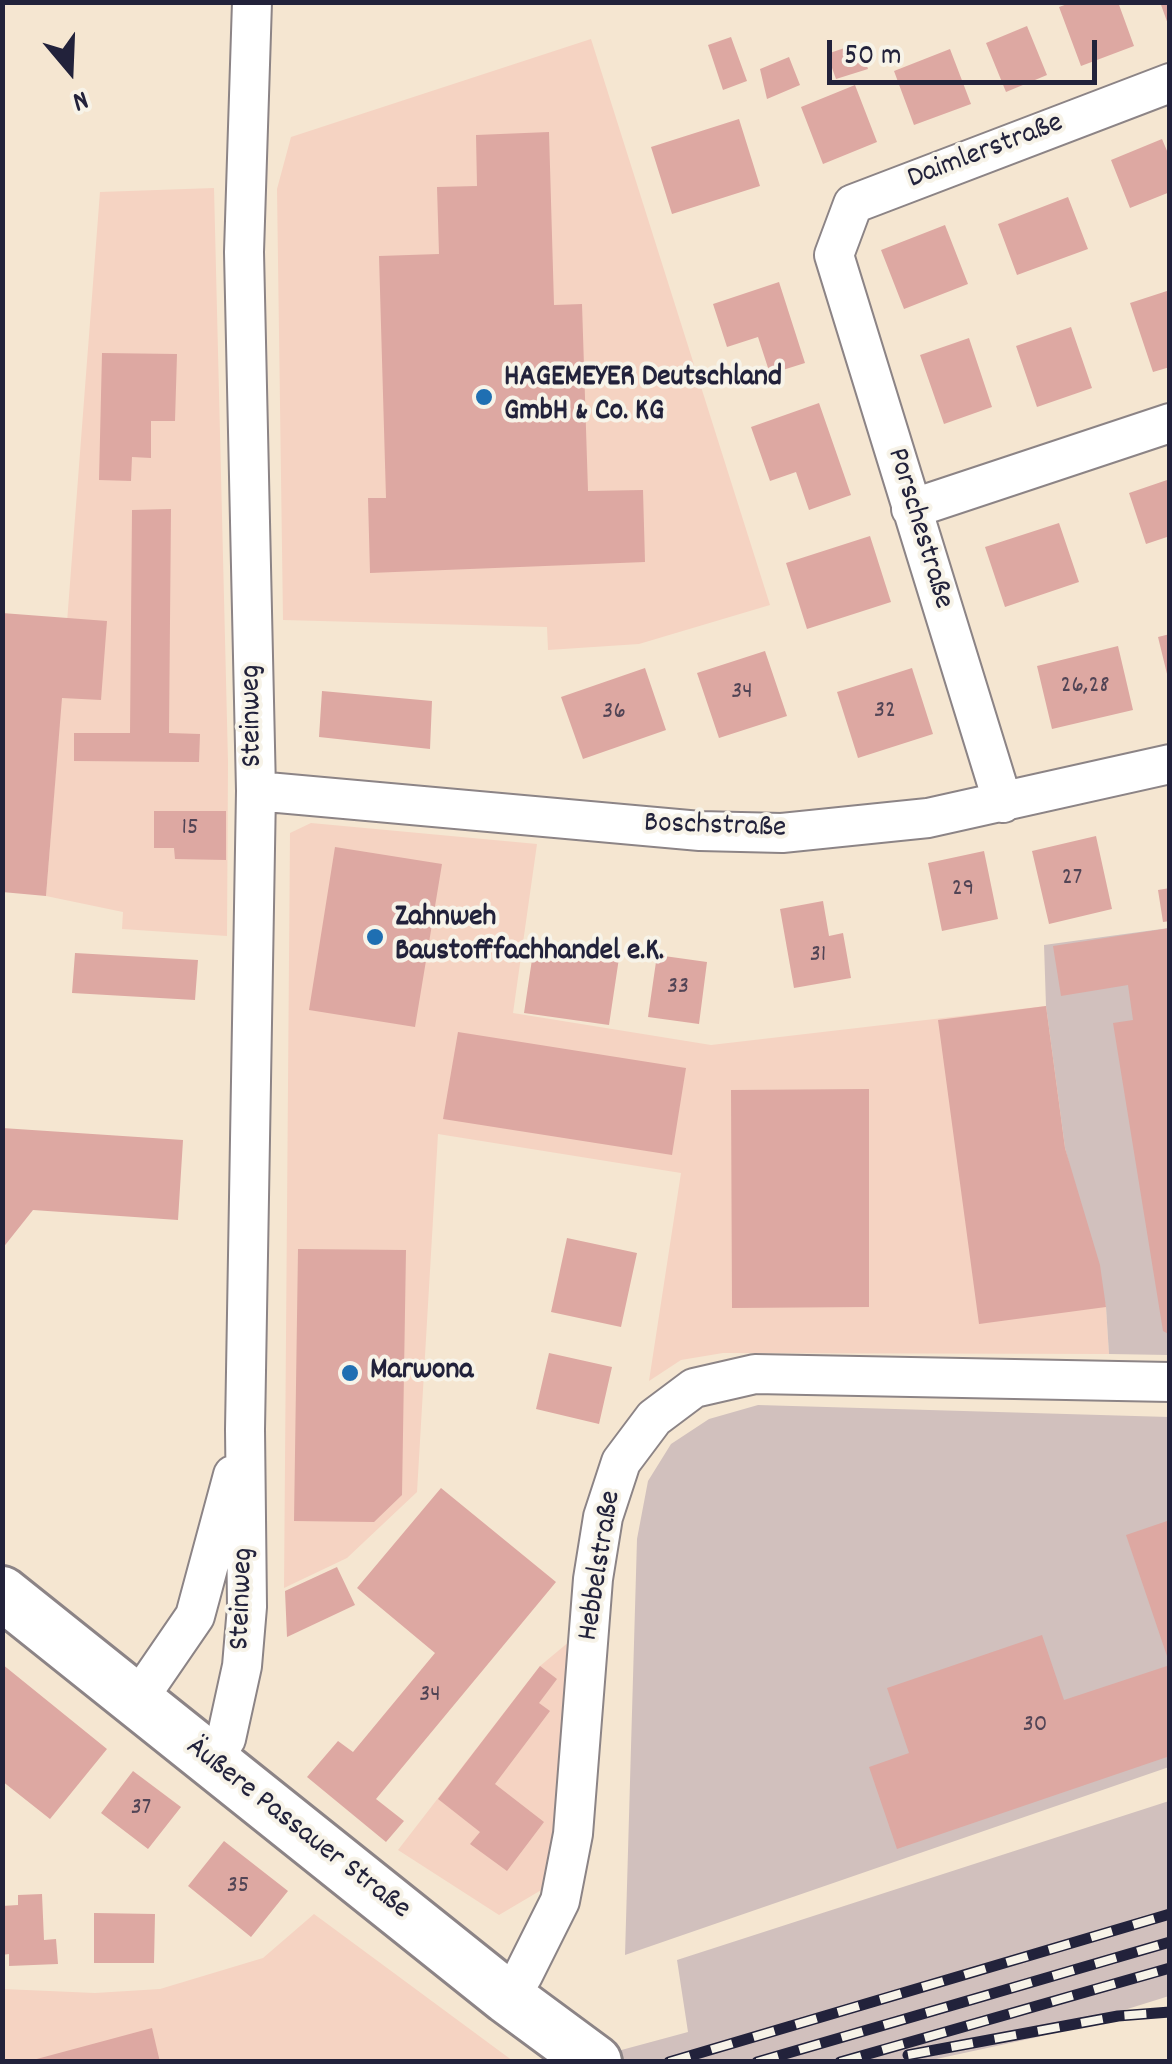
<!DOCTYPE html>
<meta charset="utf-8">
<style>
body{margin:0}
#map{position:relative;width:1172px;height:2064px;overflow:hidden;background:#f5e6d1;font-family:Dekko,sans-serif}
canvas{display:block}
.frame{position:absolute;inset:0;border:5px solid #22223b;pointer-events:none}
.north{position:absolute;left:20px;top:20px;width:100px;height:100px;-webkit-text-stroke:8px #f7f3e8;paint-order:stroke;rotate:161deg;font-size:28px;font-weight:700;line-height:40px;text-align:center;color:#22223b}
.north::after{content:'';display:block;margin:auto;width:35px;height:45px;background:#22223b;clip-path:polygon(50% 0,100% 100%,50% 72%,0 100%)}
.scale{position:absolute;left:827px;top:40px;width:270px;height:45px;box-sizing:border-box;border:5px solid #22223b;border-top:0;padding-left:12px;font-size:30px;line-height:35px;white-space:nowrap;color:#22223b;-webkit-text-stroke:8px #f7f3e8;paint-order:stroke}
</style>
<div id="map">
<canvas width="1172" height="2064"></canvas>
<div class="frame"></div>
<div class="north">N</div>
<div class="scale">50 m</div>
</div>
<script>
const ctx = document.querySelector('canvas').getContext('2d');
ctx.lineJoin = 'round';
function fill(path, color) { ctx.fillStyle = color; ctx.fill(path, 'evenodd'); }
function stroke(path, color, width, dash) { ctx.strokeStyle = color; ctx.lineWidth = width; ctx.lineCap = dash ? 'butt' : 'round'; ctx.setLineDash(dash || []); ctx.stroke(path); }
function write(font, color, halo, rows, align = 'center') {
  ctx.font = font + ' Dekko,sans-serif'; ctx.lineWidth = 8; ctx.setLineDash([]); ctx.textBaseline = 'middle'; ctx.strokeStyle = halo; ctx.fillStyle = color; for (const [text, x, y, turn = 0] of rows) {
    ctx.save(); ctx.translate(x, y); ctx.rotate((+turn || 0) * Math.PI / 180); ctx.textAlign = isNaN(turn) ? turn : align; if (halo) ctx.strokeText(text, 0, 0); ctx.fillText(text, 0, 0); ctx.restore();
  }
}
const built = new Path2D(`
 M591 39 770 605 639 644 548 650 547 627 283 620 277 189 291 137Z
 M214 188 228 762 227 936 122 929 123 912 46 896 100 192Z
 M311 823 537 844 513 1013 711 1045 1046 1006 1065 1148 1106 1307 1109 1354 723 1353 681 1360 649 1381 681 1173 438 1134 417 1492 347 1558 284 1588 290 833Z
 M570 1641 564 1836 543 1889 499 1915 398 1850 540 1666Z
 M314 1914 513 2061 3 2062V1989L95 1993 160 1989 263 1958Z`);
const industrial = new Path2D(`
 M1169 928V1355L1109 1354 1106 1307 1065 1148 1046 1006 1044 945Z
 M758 1405 1169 1417V1767L625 1955 637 1539 648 1481 671 1444 709 1419Z
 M1169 1801V1996L1038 2037 927 2061 577 2062 688 2032 677 1960Z`);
const building = new Path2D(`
 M1073 2H1118L1134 46 1081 66 1059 7Z
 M1160 2H1170V27H1169Z
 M1027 26 1047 75 1006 92 986 43Z
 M731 37 747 81 723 90 708 45Z
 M859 43 868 69 836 79 827 54Z
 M950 49 971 104 914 125 894 71Z
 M789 57 800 85 767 99 760 69Z
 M855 85 877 142 823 164 801 107Z
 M739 119 760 186 672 214 651 147Z
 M549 132 554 305 582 304 588 491 643 490 645 562 370 573 368 498H386L379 256 439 254 437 187 477 186 476 135Z
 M1162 139 1170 158V192L1130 208 1111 160Z
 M1068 197 1088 249 1017 275 998 224Z
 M945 225 968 284 904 309 881 250Z
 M779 282 805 363 770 374 758 337 727 347 713 304Z
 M1170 290V367L1153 372 1130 303Z
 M1071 327 1092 388 1037 407 1016 346Z
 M969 338 992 407 944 424 920 355Z
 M102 353 177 354 175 421H151V458L132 457 131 481 99 480Z
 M819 403 851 495 809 510 796 472 770 481 751 427Z
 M1170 479V536L1146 544 1129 493Z
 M171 509 169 733 200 734 199 762 74 761V733H130L132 510Z
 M1059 523 1079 582 1005 607 985 547Z
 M870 536 891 602 807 629 786 563Z
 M2 613 107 621 101 700 62 698 46 896 2 892Z
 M1170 634V678H1168L1158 637Z
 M1118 646 1133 710 1052 729 1037 666Z
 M765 651 787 716 719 738 697 673Z
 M645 668 666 730 583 759 561 697Z
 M912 668 933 734 858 758 837 692Z
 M322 691 432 701 430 749 319 737Z
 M154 811H226V860L175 859 174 848H154Z
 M1096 836 1112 909 1049 924 1032 851Z
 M335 847 442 864 415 1027 309 1010Z
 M984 851 998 919 942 931 928 863Z
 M1170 888V921L1163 922 1158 890Z
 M823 901 829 936 843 933 851 978 794 988 780 909Z
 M1170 928V1335L1163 1331 1113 1023 1133 1020 1128 985 1061 996 1053 946Z
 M534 946 619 958 609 1025 524 1013Z
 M75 953 198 960 195 1000 72 993Z
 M657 955 707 962 699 1024 648 1017Z
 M1046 1006 1065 1148 1100 1265 1106 1307 979 1324 938 1020Z
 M458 1032 686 1068 672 1155 443 1119Z
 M869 1089V1307L732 1308 731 1090Z
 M2 1128 183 1140 178 1220 33 1210 2 1249Z
 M567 1238 637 1253 621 1327 551 1312Z
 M298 1249 406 1250 402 1495 374 1522 294 1521Z
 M549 1353 612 1367 599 1424 536 1409Z
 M441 1488 556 1582 376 1799 404 1821 386 1842 307 1777 338 1741 353 1752 435 1653 357 1588Z
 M1170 1520V1662H1169L1126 1535Z
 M337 1567 355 1605 287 1637 285 1591Z
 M1042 1635 1064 1700 1170 1665V1756L897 1849 869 1767 909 1753 887 1688Z
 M2 1664 107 1749 50 1819 2 1781Z
 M540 1666 557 1679 539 1703 550 1711 495 1784 544 1822 507 1871 470 1844 480 1832 438 1799Z
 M133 1771 181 1807 148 1849 101 1813Z
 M224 1841 288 1891 251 1937 188 1886Z
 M42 1894 44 1940 56 1939 58 1964 9 1966V1954L2 1955V1906L18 1905V1895Z
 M94 1913 155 1914 154 1963H94Z
 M152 2028 160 2062H33V2060Z`);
const street = new Path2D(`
 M911 509 1170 423
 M256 791 700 831 782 833 928 818 1170 764
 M1003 803 834 255 853 204 1170 83
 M136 1702 195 1616 233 1475
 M209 1760 226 1739 242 1666 247 1607 245 1429 256 791 244 252 252 2
 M507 1997 523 1975 560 1901 573 1834 593 1579 603 1517 621 1462 654 1418 694 1388 755 1374 1170 1382`);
const secondary = new Path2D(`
 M2 1593 507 1997 595 2062`);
const rail = new Path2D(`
 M908 2055 1118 2016 1170 2012
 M669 2062 1170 1914
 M757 2062 1170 1942
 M840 2062 1170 1968`);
const markers = [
 [484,397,10,"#1f6fb2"],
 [375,937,10,"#1f6fb2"],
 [350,1373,10,"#1f6fb2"]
];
const numberNames = [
 ["26,28",1085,688],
 ["34",742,694],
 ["32",885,713],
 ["36",614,714],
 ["15",190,830],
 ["27",1072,880],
 ["29",963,891],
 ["31",818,957],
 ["33",678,989],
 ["34",430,1697],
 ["30",1035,1727],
 ["37",141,1810],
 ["35",238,1888]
];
const streetNames = [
 ["Daimlerstraße",986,153,-21],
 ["Porschestraße",918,529,73],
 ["Steinweg",254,716,-91],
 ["Boschstraße",715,828,2],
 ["Hebbelstraße",602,1566,-81],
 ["Steinweg",244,1599,-88],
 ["Äußere Passauer Straße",297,1830,38]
];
const poiNames = [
 ["HAGEMEYER Deutschland",504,380],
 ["GmbH & Co. KG",504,414],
 ["Zahnweh",395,920],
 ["Baustofffachhandel e.K.",395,954],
 ["Marwona",370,1373]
];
fill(built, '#f5d3c2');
fill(industrial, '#d1c0bd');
fill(building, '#dda8a2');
stroke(street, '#8c8486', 42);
stroke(secondary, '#8c8486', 58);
stroke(street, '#fff', 38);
stroke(secondary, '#fff', 52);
stroke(rail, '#22223b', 11);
stroke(rail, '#f7f3e8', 8, [22]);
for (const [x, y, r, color] of markers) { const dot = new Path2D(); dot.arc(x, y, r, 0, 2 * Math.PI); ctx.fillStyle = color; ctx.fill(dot); stroke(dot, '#f7f3e8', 4); }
write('25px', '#514455', null, numberNames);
write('30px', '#22223b', '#f7f3e8', streetNames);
write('bold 30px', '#22223b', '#f7f3e8', poiNames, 'left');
</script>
